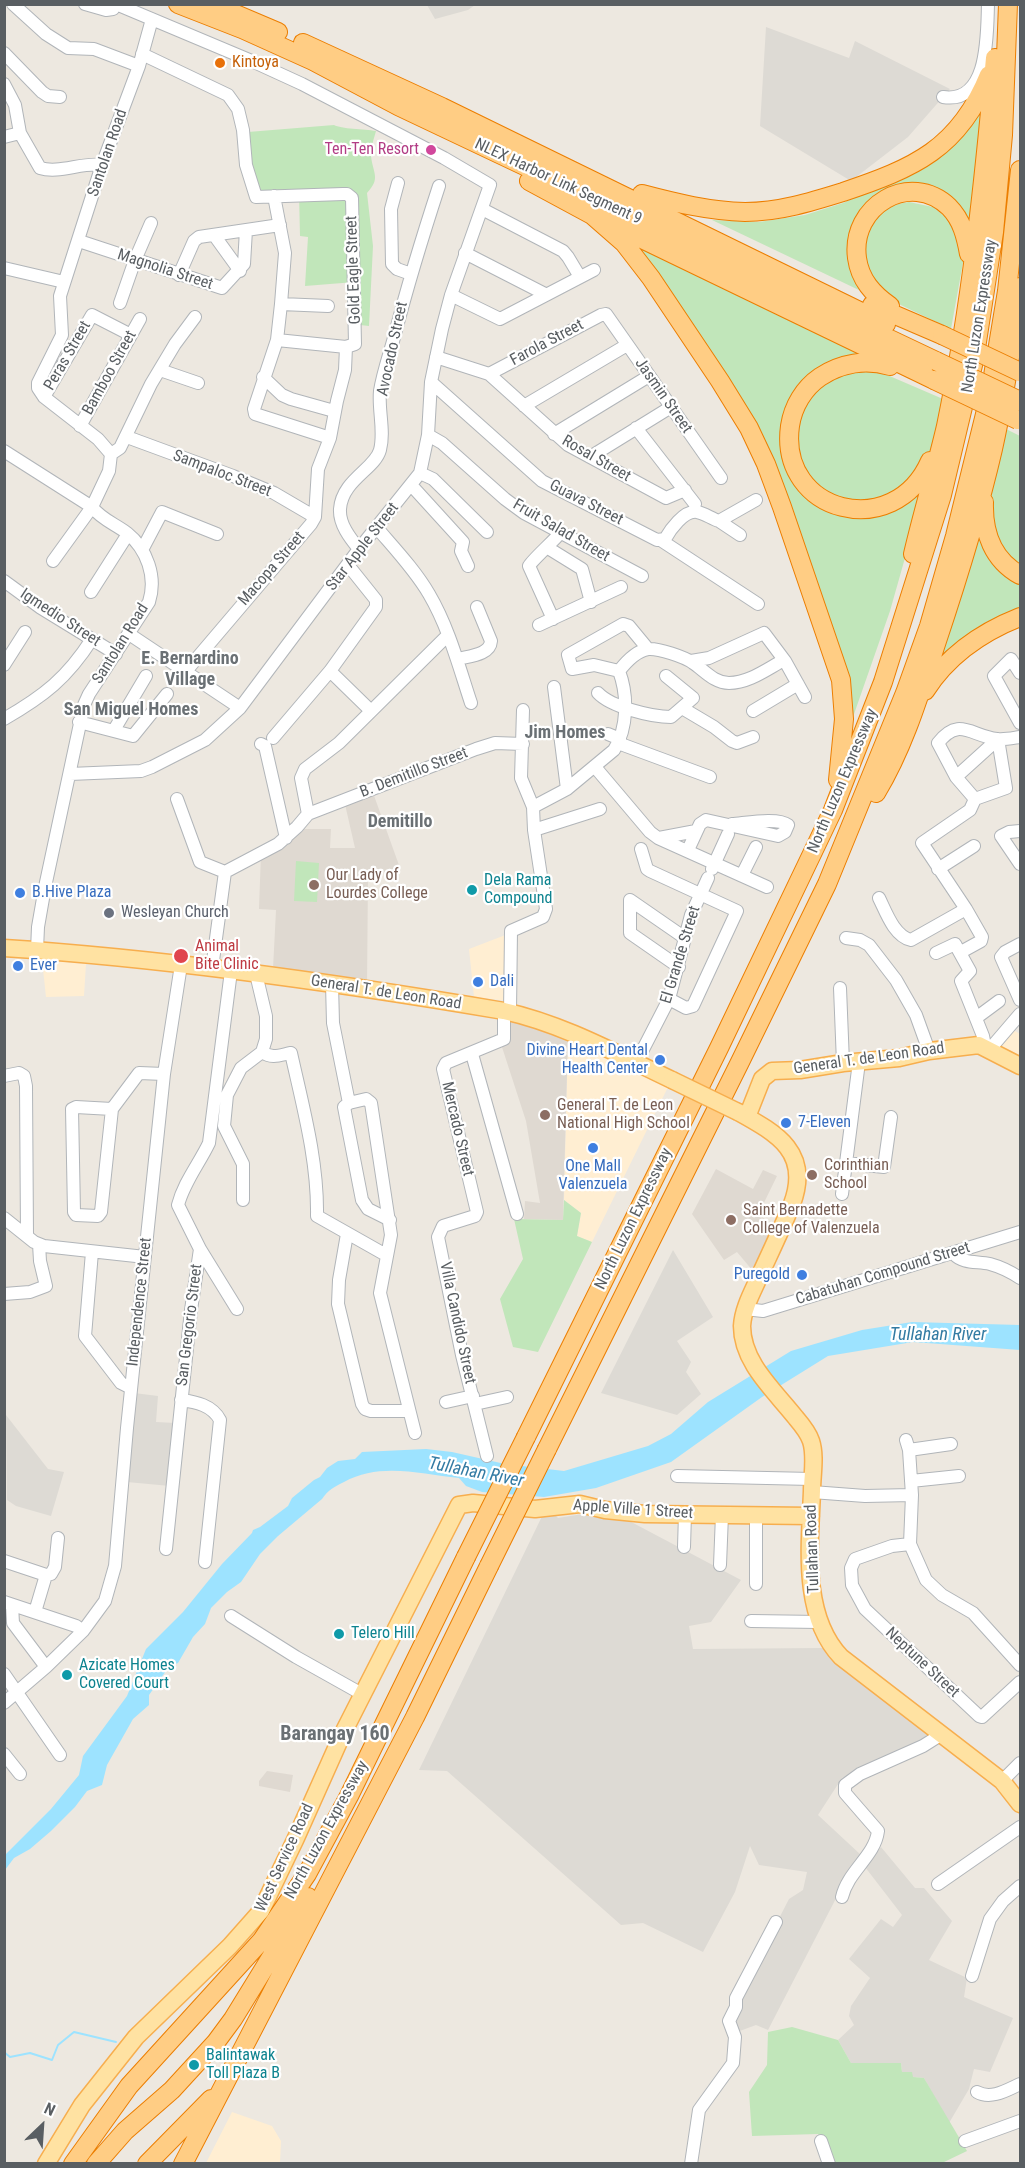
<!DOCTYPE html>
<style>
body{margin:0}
#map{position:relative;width:1025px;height:2168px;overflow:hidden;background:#ede8e0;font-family:"Roboto Condensed",sans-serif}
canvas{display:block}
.frame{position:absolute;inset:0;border:6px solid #595e62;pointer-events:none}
.north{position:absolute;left:12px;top:2096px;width:60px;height:60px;-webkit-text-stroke:4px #fff;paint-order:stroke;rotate:25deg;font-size:16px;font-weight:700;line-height:24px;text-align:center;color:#595e62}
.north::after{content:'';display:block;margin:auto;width:21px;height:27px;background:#595e62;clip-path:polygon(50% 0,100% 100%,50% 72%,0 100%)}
</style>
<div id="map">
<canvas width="1025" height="2168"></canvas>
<div class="frame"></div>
<div class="north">N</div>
</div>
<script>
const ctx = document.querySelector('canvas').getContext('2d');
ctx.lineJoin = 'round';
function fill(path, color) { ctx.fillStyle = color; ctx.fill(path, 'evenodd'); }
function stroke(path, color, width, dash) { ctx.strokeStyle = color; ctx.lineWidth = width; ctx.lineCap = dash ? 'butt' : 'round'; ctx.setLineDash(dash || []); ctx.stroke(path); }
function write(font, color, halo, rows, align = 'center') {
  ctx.font = font + ' "Roboto Condensed",sans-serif'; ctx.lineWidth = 4.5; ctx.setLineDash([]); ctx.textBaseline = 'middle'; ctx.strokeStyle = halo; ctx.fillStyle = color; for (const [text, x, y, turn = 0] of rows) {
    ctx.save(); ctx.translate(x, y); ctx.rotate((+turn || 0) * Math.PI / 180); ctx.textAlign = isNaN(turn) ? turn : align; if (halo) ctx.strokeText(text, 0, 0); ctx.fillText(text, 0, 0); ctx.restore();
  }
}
const commercial = new Path2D(`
 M508 934V1001L474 997 469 949Z
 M42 960 86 964 84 996 46 997Z
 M1010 1028 1020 1034V1058L1000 1047Z
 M568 1037 669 1085 592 1242 577 1236 581 1213 564 1200Z
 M232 2112 272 2126 281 2141 280 2163H206Z`);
const industrial = new Path2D(`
 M427 5H475L468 10 435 19Z
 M766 27 849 58 855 41 950 89 908 137 851 181 760 126Z
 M673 1250 713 1317 677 1341 691 1362 686 1372 701 1394 677 1415 601 1393Z
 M134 1393 158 1396 156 1422 175 1423 170 1486 127 1482Z
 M6 1415 48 1469 64 1472 51 1516 16 1506 7 1500Z
 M547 1506 558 1518 595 1512 618 1515 741 1580 711 1622 689 1626 693 1649 822 1648 929 1731 922 1743 842 1778 818 1815 861 1855 846 1879 768 2030 756 2025 737 2032 733 2021 738 1998 789 1899 803 1890 807 1872 759 1865 750 1846 735 1892 703 1952 643 1923 621 1925 447 1771 419 1770Z
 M881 1847 915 1888H924L952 1921 929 1960 967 1978 964 1997 1013 2018 990 2072 974 2069 969 2089 949 2123 924 2078 912 2077 902 2072 901 2063H851L838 2040 854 2025 849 2016 851 2006 870 1978 849 1959 881 1919 893 1927 902 1915 865 1867Z`);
const education = new Path2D(`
 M372 790 400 868 368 877 367 985 273 969 276 910 259 909 261 853 297 829H331L330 848H355L344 800Z
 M506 1017 568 1037 563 1220 524 1219 525 1201 540 1203 526 1121 501 1044Z
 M716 1169 753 1189 763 1170 777 1176 758 1215 775 1225 753 1271 737 1252 724 1260 692 1214Z
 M267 1771 293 1775 290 1792 259 1786V1781Z`);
const green = new Path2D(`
 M987 101 970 242 950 205 896 191 848 254 850 271 861 291 712 220 759 222 805 215 843 203 886 184Z
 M334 125C341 129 364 129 376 131 374 139 370 149 371 156 373 174 381 178 367 193L373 246 369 326 351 324 355 282 305 286 308 237 300 236 299 192 256 193 248 132Z
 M909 202 933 207 951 221 964 257 951 329 882 296 860 256C871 226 872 207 909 202Z
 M622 236 872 359 803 384 789 465 854 515 929 473 890 611 846 737 847 719 786 506Z
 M850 370 878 371 943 399 934 439 929 453 910 483 873 503 832 498 801 468 794 427 812 389Z
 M1004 428 1020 436V571L1000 554 988 506Z
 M982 512 1020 580V610L933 671Z
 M296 861 319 863 317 902 294 901Z
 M564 1200 581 1213 577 1236 592 1242 538 1352 513 1347 500 1299 523 1259 514 1219 563 1220Z
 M792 2027 838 2040 851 2063H901L902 2072H912L913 2077 924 2078 967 2151 942 2163H831L818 2134 752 2136 749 2092 767 2065 768 2032Z`);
const water = new Path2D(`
 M912 1322 1020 1325V1350L913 1342 828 1356 762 1397 671 1462 596 1488 544 1497 482 1492 466 1486 459 1478C420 1474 380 1462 344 1482 334 1487 328 1490 322 1499L278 1536 260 1554 241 1582 227 1592 211 1608 205 1624 193 1637 178 1663 168 1668 149 1695V1705L133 1719 107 1765 102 1785 87 1791 75 1807 51 1831 30 1849 14 1858 5 1870V1855L51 1809 79 1775 83 1756 127 1696 146 1649 183 1612 222 1564 252 1533 253 1530 260 1527 288 1506 292 1498 314 1480 320 1477 327 1468 338 1461 355 1459 362 1452 426 1449 452 1452 505 1464 564 1471 648 1446 671 1434 708 1402 791 1351 862 1330Z`);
const stream = new Path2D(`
 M4 2052 10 2057 30 2053 52 2060 58 2045 74 2032 116 2042`);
const minor = new Path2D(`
 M13 4 46 34 68 48 94 49 139 66
 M85 4 106 10 113 9 115 4
 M4 53 42 92 48 96 60 97
 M142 54 228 95 238 109 243 130 246 165 256 197 343 194H347L352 198 355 344 346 347 277 340
 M4 84 15 105 20 133 40 168C59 174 82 162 102 165
 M943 97C989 104 987 35 988 4
 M4 137 20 133
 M398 183 391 209 392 264 397 269 411 274
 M274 196 285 253 281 304 277 340 254 409 255 414 330 438
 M482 209 563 251 568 257 580 277
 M214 235 240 271
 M79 241 222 288 244 264 246 230
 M465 253 545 294
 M4 268 64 282
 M179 275 194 241 199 237 280 225
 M451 295 500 319 594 270
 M120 303 135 260 151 223
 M281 304 328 306
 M436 357 489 374 568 445 666 498 685 490
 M160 370 198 383
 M489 374 601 315 606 314 721 478
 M263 377 282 395 291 399 334 411
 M431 382 542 481 657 540 665 539C670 530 684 510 697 512 704 513 712 519 719 521L756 500
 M44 397 92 315 131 335
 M524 406 627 345
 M80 426 140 319
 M636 428 695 504
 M554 434 649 376
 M428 435 442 443 505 499 524 513 642 576
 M127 437 233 476 274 493 315 517
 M4 451 92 507 53 561
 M111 454 120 448 151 384 175 344 195 317
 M590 457 671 407
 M420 473 433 479 487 532
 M412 486 463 542 461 551 468 566
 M719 521 740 535
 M377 528C395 549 415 570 429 594 449 628 459 667 471 703
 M662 541 758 604
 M548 548 582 569 591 602
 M359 549C350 538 339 524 340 509 342 480 375 469 380 450 385 431 378 410 380 391 383 372 390 353 395 334 408 284 423 235 439 186
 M142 550 162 512 217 534
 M4 581 41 608 116 654
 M91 592 128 534
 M553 619 529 566C532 560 555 540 561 532
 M539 625 621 587
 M129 634 240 708
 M458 659C469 656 490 655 491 641L477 607
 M691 661 709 658 764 633 785 661 805 697
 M4 665 25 632
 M186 671 311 524 315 517 318 469 330 438 337 401 345 370 346 347
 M330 671 370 710
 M619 671C626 662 636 651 648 649 658 648 685 657 693 663 704 670 714 683 729 683 749 683 767 669 784 660
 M619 671 594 665 572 669 568 655 623 624 629 626 648 649
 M1020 673 1011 659 994 676 1020 723
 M554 687 567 789
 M598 693C611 707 652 717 671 717L693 698 666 676
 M682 708 714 727 732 741 737 743 753 737
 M753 711 798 684
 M4 719C44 696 67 678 92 639
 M79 722 133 736 167 694
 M114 730 146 676
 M608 734 620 739
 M273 738 330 671 376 607V600L348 565
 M618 743 710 777
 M261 744 265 746 286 838
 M595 767 650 832 658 838 767 887
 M70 774 141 771 152 767 205 740 240 708 359 549 420 473 428 435 431 382 442 329 451 295 490 185 444 158 302 84 254 62 116 4
 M956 777 998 739
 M177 799 200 862 225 872
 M975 799 956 777 938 743C959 716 971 736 997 739 1004 740 1013 738 1020 737
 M975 799 1006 788 998 739
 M533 807 567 789 614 750C628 728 628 695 619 671
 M308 814 476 749 495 743 523 744
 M534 830 600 809
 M1020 831 1009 832 1001 836 1020 864
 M659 838 696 831
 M641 849 647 869 650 871 737 911 693 1006 686 1008 669 999
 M688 850 700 824 706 820 778 836 785 832 788 825C778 817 746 823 732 824
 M712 869 728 834
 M938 869 974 846
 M742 875 756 847
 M879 898C886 912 894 936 911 940L966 909
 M630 900V933L679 967
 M630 900 685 938
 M846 938 860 940 869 945 896 980 916 1015 929 1051
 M1020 944 1005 952 1001 957 1020 1000
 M37 950 38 927 45 887 84 705 89 694 149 602C157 577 147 549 127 533 115 524 101 519 92 507L109 471 111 454 98 439 44 397 38 388V383L62 335 60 296 102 165 139 66 152 19
 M961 952 981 941 982 937 966 909 922 843 970 810 975 799
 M936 953 955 944 970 971 961 981 983 1036 985 1046
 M212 968 225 872 278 844 297 827 308 814 301 778 305 769 339 743 448 635
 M231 971 209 1143C199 1164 184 1182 178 1205L200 1249 237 1309
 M332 984 333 1023 349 1103 344 1107 362 1200 368 1209 390 1220
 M840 988 843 1063
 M510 1012 511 931 543 917 546 909 534 830 533 807 521 778 523 710
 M976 1018 999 1001
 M990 1049 1020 1014
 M262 1052C272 1059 280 1055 291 1053 303 1107 318 1161 317 1216L386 1255
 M472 1054 517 1214
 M636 1063 669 999 691 915 708 878
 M4 1076 19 1073 24 1076 26 1086 27 1235
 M349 1103 366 1099 371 1103 391 1235 380 1293 415 1433
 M112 1109 101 1212 98 1216 76 1215 74 1212 72 1109 76 1107 112 1109 139 1073 164 1074
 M846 1163 884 1167 891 1117
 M842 1194 859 1062
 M243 1200V1164L224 1126 227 1095 241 1068 262 1052 266 1039V1016L256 974
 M4 1218 34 1242 44 1246 145 1257
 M347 1234 339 1280 338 1304 362 1404 365 1409 371 1411H409
 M92 1252 85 1336 121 1383 131 1388
 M954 1254C963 1264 977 1261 990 1264 1001 1267 1011 1272 1020 1278
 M4 1294 30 1292 46 1286 40 1261 39 1244
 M745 1309 763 1311 1020 1232
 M181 1400C196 1402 212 1405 220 1420L205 1562
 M446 1402 473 1396
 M475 1404 507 1397
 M906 1440 909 1450 912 1495 910 1544 926 1580 942 1595 973 1613 1020 1665
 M909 1450 951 1444
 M487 1456 462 1355 438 1237 443 1226 475 1216 477 1212 443 1069 446 1063 504 1039V1011
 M677 1476 812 1479
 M911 1481 959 1476
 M812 1492 865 1496 912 1495
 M910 1544 892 1546 855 1559 851 1568 852 1585 865 1609 979 1716 982 1717 1020 1682
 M684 1547 685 1514
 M166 1549 191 1310 200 1249
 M4 1561 46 1575
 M720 1565 722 1515
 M756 1584V1515
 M4 1602 76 1626 83 1631
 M12 1605 13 1623 46 1667
 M35 1612 46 1575 51 1574 55 1567 58 1538
 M231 1616 296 1657 362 1694
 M751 1621 819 1622
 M4 1674 60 1755
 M4 1703 46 1667 83 1631 105 1601 115 1566 127 1428 164 1074 181 965
 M4 1754 20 1774
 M1002 1781 1020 1763
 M938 1884 1020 1827
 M842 1897C848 1871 875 1856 878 1831L845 1793V1785L860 1774 923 1746 942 1734
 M972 1976 990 1919 1003 1901 1020 1886
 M977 2092C991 2100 1007 2090 1020 2084
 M821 2141 829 2164
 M965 2141 1020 2121
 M691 2164 699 2110 733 2063 735 2037 729 2021 736 2007V1998L776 1922`);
const major = new Path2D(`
 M4 948C172 959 339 983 504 1011 563 1024 617 1054 672 1080
 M738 1112C778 1134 811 1153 792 1204 782 1228 771 1251 760 1275 753 1291 743 1308 742 1326 742 1363 775 1391 796 1418 802 1425 808 1432 811 1441 816 1456 812 1475 812 1491 810 1544 801 1615 841 1657L1002 1781 1020 1804
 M747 1117 762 1079 772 1071 800 1070 843 1063 899 1058 929 1051 979 1045 1020 1066
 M46 2164 82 2105 136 2037 230 1946 261 1911 296 1838 342 1735 459 1505 473 1503 535 1509 580 1504 605 1510 645 1514 811 1516`);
const highway = new Path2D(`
 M178 4 242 29 313 61 398 106 936 361
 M212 4 278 32
 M303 43 442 107 886 324
 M529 181 592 215 934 380
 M642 194C676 203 709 211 745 212 779 212 811 202 843 192 914 168 959 149 989 75
 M592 215 624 243 651 278 720 381 749 428 766 464 782 507 841 680 844 719 838 780
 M872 305 942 335
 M890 306C873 294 860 280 857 258 850 206 910 170 949 207 962 220 966 237 969 254
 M890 366C866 359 841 363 820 377 804 388 793 406 790 426 778 513 894 543 930 461
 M984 502C983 533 993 560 1020 575
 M913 554C923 511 936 469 946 426 971 305 984 181 995 58
 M925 691C948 655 982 632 1020 617
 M876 793C904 747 920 693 937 641 958 578 978 514 993 449 1005 395 1013 341 1020 287
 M526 1437 719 1048 833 810 883 682 942 495 974 361 994 232 1003 135 1008 4
 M547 1449 740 1062 827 884 905 693 929 626 955 536 990 394 1007 291 1020 170
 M73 2164 129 2086 262 1940 307 1874 349 1796 466 1557
 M96 2164 125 2131 172 2090 216 2042 233 2019 308 1897
 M147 2164 211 2099
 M183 2164 415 1717 489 1566`);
const majorBridge = new Path2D(`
 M672 1080 738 1112`);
const highwayBridge = new Path2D(`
 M942 335 1020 372
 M936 361 1020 401
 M934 380 1018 420
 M466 1557 526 1437
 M489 1566 547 1449`);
const markers = [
 [220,63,6,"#e8710a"],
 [431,150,6,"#d1479c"],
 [314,885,6,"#8d6e63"],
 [472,890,6,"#0f9aa8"],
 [20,893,6,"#3f7fe0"],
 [109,913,6,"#6b7280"],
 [181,956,8,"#e0444e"],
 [18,966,6,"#3f7fe0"],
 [478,982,6,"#3f7fe0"],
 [660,1060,6,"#3f7fe0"],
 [545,1115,6,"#8d6e63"],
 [786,1123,6,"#3f7fe0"],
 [593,1148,6,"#3f7fe0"],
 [812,1175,6,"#8d6e63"],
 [731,1220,6,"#8d6e63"],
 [802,1275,6,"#3f7fe0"],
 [339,1634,6,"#0f9aa8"],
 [67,1675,6,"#0f9aa8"],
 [194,2065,6,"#0f9aa8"]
];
const foodNames = [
 ["Kintoya",232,63]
];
const hotelNames = [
 ["Ten-Ten Resort",419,150]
];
const streetNames = [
 ["Santolan Road",108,153,-71],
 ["NLEX Harbor Link Segment 9",558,182,25],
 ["Magnolia Street",165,270,18],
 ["Gold Eagle Street",354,270,-92],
 ["North Luzon Expressway",980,316,-81],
 ["Farola Street",547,343,-28],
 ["Avocado Street",393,349,-78],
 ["Peras Street",68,356,-60],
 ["Bamboo Street",110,373,-61],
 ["Jasmin Street",663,396,55],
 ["Rosal Street",596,459,30],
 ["Sampaloc Street",222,474,21],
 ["Guava Street",586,503,27],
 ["Fruit Salad Street",561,531,30],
 ["Star Apple Street",363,547,-52],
 ["Macopa Street",272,569,-49],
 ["Igmedio Street",60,618,33],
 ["Santolan Road",121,644,-58],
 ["B. Demitillo Street",414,773,-21],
 ["North Luzon Expressway",843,781,-67],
 ["El Grande Street",681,955,-73],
 ["General T. de Leon Road",386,993,9],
 ["General T. de Leon Road",869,1059,-8],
 ["Mercado Street",457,1129,77],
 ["North Luzon Expressway",634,1219,-64],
 ["Cabatuhan Compound Street",883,1274,-17],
 ["Independence Street",140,1302,-84],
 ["Villa Candido Street",457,1323,78],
 ["San Gregorio Street",190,1325,-83],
 ["Apple Ville 1 Street",633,1510,4],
 ["Tullahan Road",813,1549,-92],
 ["Neptune Street",922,1663,43],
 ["North Luzon Expressway",327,1830,-61],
 ["West Service Road",285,1858,-65]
];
const educationNames = [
 ["Our Lady of",326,876],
 ["Lourdes College",326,894],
 ["General T. de Leon",557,1106],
 ["National High School",557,1124],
 ["Corinthian",824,1166],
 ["School",824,1184],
 ["Saint Bernadette",743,1211],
 ["College of Valenzuela",743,1229]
];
const cultureNames = [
 ["Dela Rama",484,881],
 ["Compound",484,899],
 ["Telero Hill",351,1634],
 ["Azicate Homes",79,1666],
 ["Covered Court",79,1684],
 ["Balintawak",206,2056],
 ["Toll Plaza B",206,2074]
];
const shopNames = [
 ["B.Hive Plaza",32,893],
 ["Ever",30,966],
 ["Dali",490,982],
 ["Divine Heart Dental",648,1051,"right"],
 ["Health Center",648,1069,"right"],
 ["7-Eleven",798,1123],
 ["One Mall",593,1167,"center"],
 ["Valenzuela",593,1185,"center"],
 ["Puregold",790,1275,"right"]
];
const worshipNames = [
 ["Wesleyan Church",121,913]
];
const healthNames = [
 ["Animal",195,947],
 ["Bite Clinic",195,965]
];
const neighbourhoodNames = [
 ["E. Bernardino",190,659],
 ["Village",190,680],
 ["San Miguel Homes",131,710],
 ["Jim Homes",565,733],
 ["Demitillo",400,822]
];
const waterNames = [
 ["Tullahan River",938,1335],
 ["Tullahan River",476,1473,11]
];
const quarterNames = [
 ["Barangay 160",335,1735]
];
fill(commercial, '#ffeed2');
fill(industrial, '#dddad4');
fill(education, '#dfd9d1');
fill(green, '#c1e6ba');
fill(water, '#9de3ff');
stroke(stream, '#9de3ff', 2);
stroke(minor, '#b1b5b9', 14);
stroke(major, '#f7ae4e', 19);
stroke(highway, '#ec7e00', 20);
stroke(minor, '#fff', 12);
stroke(major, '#ffe2a2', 16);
stroke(highway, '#ffcd84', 18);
stroke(majorBridge, '#f7ae4e', 19, []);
stroke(highwayBridge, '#ec7e00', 20, []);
stroke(majorBridge, '#ffe2a2', 16);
stroke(highwayBridge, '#ffcd84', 18);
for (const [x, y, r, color] of markers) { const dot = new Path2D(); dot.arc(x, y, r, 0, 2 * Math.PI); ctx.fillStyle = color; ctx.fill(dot); stroke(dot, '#fff', 2); }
write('16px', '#c56008', '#fff', foodNames, 'left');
write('16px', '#b23c85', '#fff', hotelNames, 'right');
write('16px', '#595e62', '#fff', streetNames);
write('16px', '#785e54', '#fff', educationNames, 'left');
write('16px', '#0d838f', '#fff', cultureNames, 'left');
write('16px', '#366cbe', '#fff', shopNames, 'left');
write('16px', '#5b616d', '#fff', worshipNames, 'left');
write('16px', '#be3a42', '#fff', healthNames, 'left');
write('bold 18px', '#6a7074', '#fff', neighbourhoodNames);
write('italic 18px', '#337ba3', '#fff', waterNames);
write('bold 20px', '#6a7074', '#fff', quarterNames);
</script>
